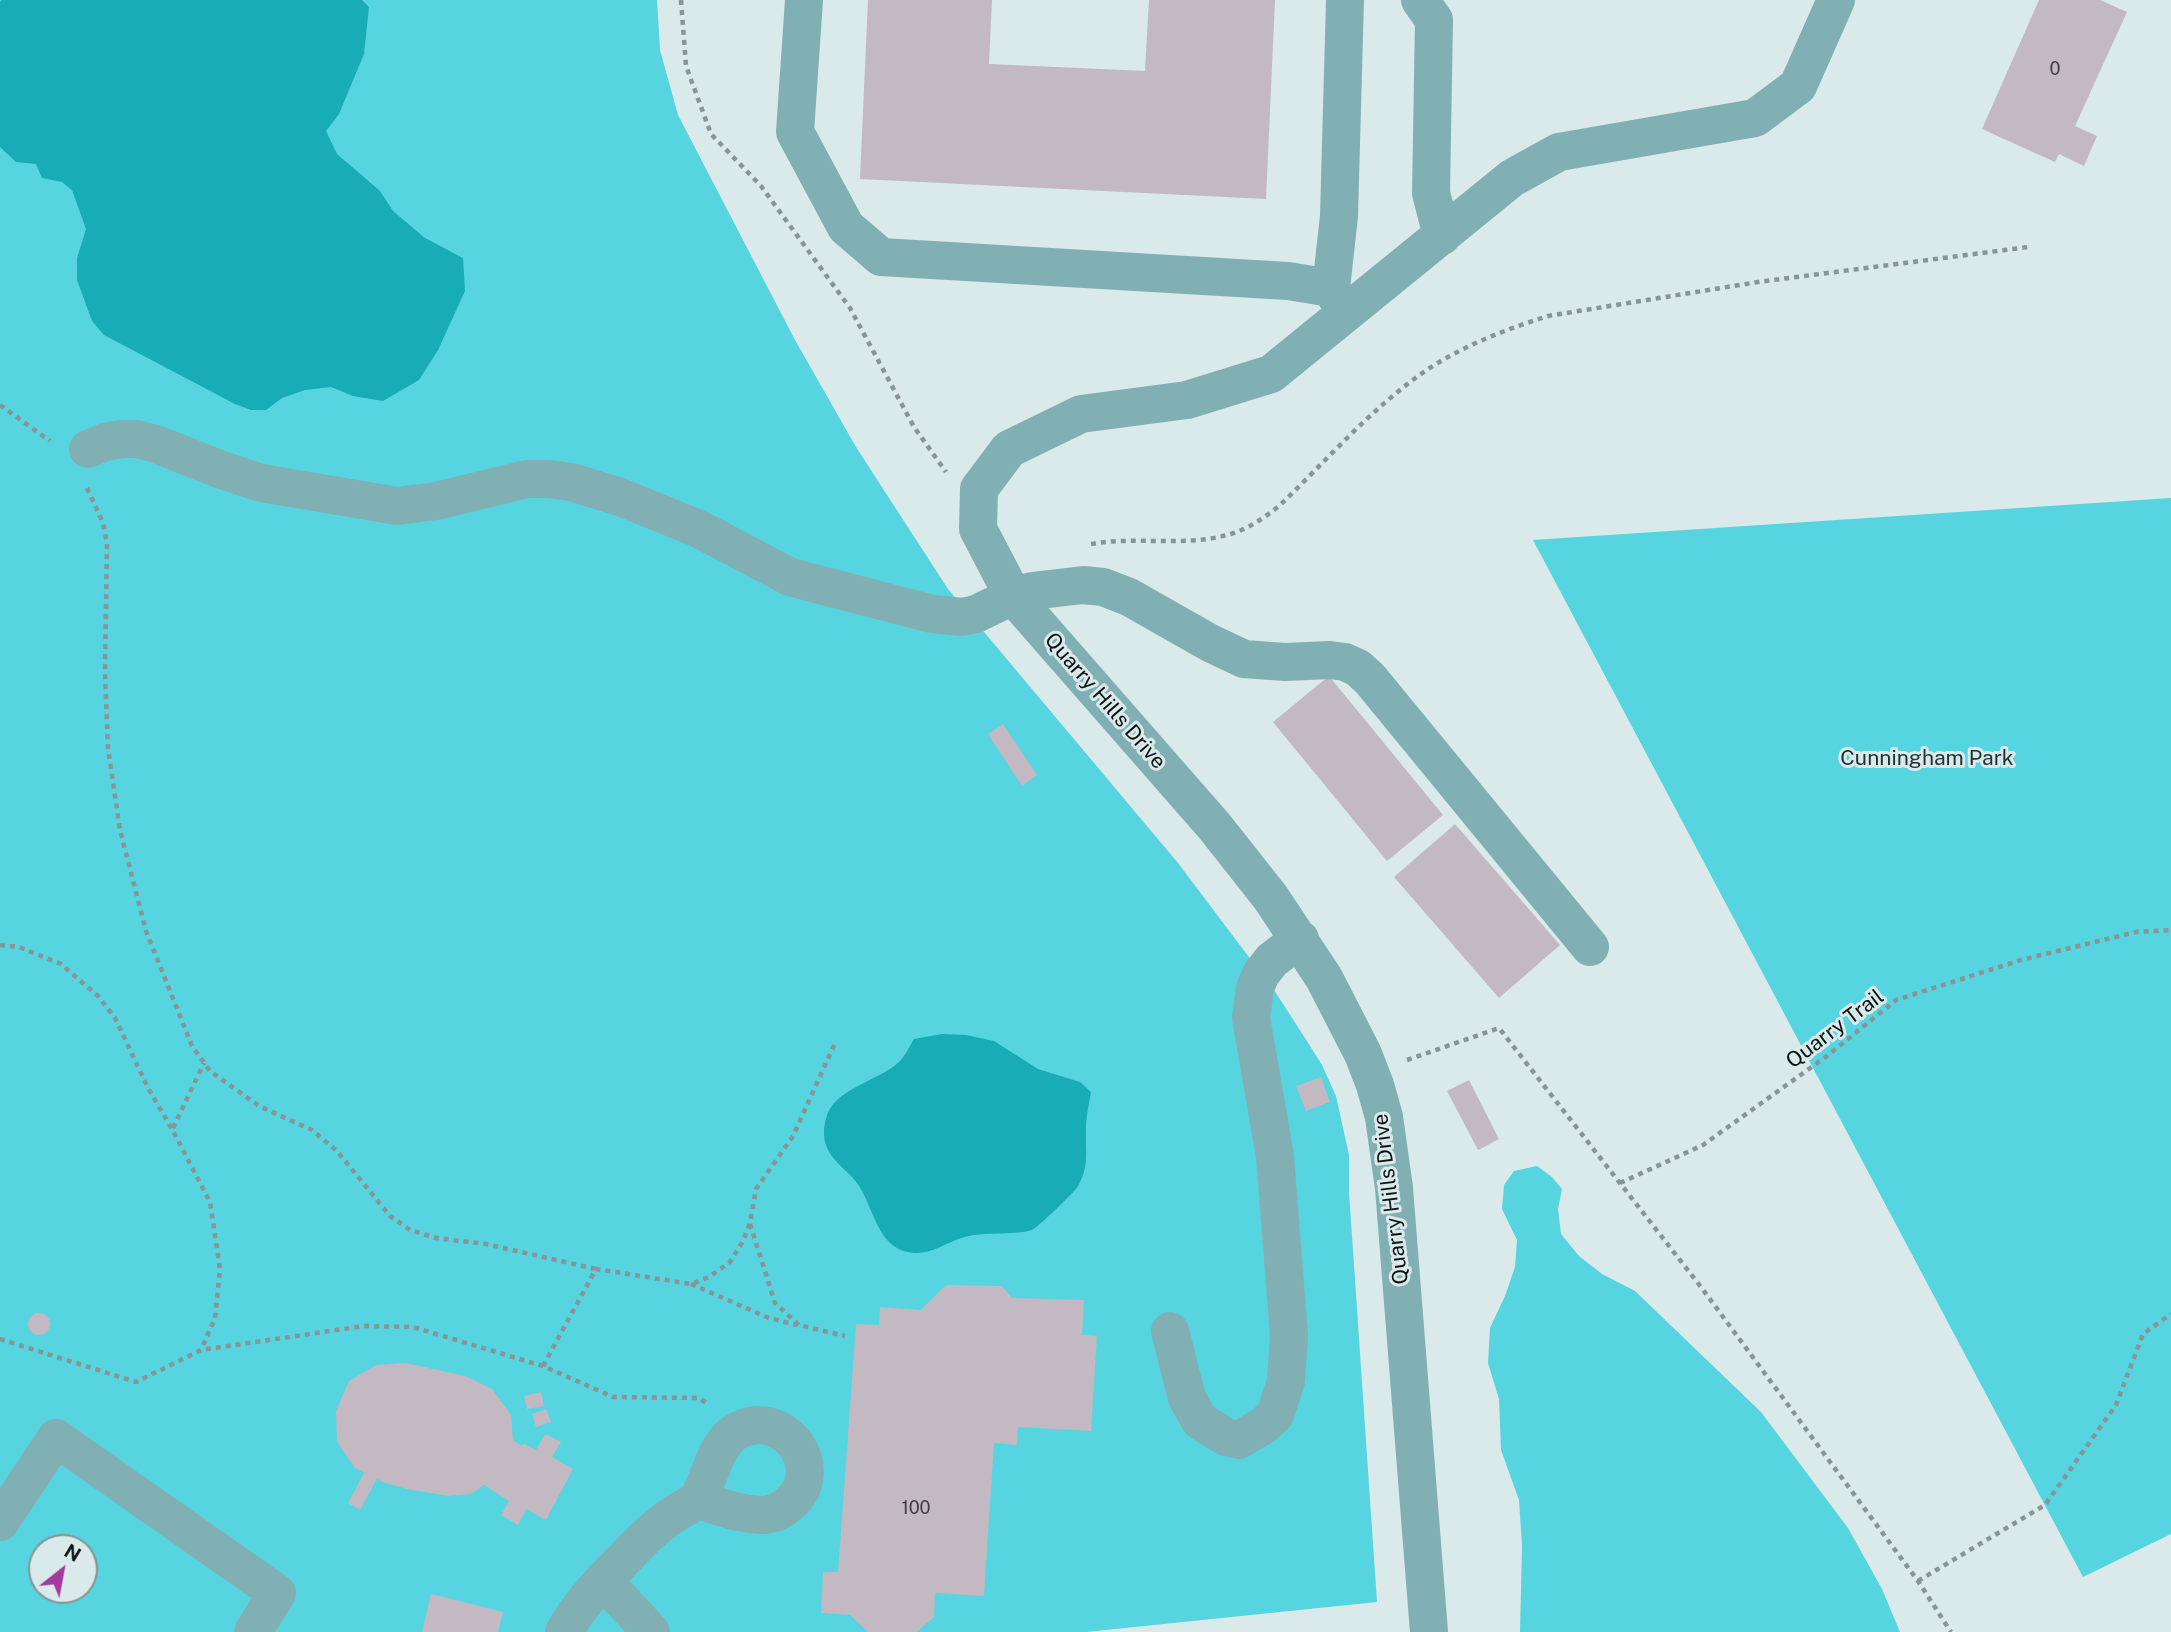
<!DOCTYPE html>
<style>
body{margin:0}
#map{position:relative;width:2171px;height:1632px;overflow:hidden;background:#dae9ea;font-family:"Public Sans",sans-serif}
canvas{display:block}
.north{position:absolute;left:28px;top:1534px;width:70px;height:70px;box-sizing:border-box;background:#dae9ea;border:2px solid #889394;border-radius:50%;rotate:31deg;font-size:19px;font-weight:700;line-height:28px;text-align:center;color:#0d1213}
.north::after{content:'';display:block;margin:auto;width:24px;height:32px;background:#a33a9d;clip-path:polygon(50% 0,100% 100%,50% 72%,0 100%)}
</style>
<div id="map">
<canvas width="2171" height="1632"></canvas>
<div class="north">N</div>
</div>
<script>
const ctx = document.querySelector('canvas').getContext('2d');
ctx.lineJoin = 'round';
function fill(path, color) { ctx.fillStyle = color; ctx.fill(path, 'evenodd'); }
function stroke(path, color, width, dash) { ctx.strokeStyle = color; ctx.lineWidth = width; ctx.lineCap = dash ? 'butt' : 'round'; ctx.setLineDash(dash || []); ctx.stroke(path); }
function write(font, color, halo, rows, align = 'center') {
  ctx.font = font + ' "Public Sans",sans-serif'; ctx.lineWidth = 6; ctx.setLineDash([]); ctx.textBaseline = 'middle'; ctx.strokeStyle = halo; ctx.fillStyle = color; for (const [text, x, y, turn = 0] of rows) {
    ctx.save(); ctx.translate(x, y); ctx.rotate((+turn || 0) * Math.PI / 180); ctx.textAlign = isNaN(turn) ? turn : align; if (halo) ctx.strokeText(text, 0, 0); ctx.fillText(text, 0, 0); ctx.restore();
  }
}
const green = new Path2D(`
 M0 0H657L660 50 678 115 795 340 856 447 948 589 1178 863 1276 993 1305 1038 1322 1065 1336 1096 1349 1155V1192L1377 1602 1086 1632H0ZM42 1548H84V1590H42Z
 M2171 498V1534L2083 1577 1533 540Z
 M1537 1166 1552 1177 1562 1189 1558 1209 1561 1234 1579 1256 1602 1274 1635 1291 1761 1412 1848 1528 1882 1589 1900 1632H1520L1522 1546 1519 1500 1501 1450 1499 1399 1488 1363 1490 1328 1505 1296 1515 1267 1517 1240 1502 1209 1504 1185 1514 1171Z`);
const water = new Path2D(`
 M2 0H362L369 7 364 54 339 114 326 131 337 154 380 191 393 211 425 238 463 258 465 291 438 350 419 380 383 401 353 396 331 387 305 390 282 398 266 410H251L235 404 104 335 92 321 77 280V258L86 229 72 190 62 182 42 178 36 164 16 162 0 147V2Z
 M942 1034 966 1035 994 1041 1038 1069 1080 1082 1091 1092C1089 1104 1086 1117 1086 1129 1085 1150 1090 1165 1078 1186 1076 1191 1037 1228 1032 1230 1018 1235 986 1232 969 1236 948 1240 931 1257 908 1252 878 1247 873 1207 859 1186 851 1173 835 1164 828 1150 823 1140 823 1129 826 1119 832 1089 879 1081 899 1062 906 1055 909 1047 914 1039Z`);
const building = new Path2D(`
 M868 0H992L989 64 1145 71 1149 0H1275L1266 199 860 179Z
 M2039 0H2100L2127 12 2075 126 2097 136 2084 166 2059 154 2055 162 1982 129Z
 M1329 676 1443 815 1387 861 1273 722Z
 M1003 724 1037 775 1022 786 988 734Z
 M1455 824 1560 945 1499 998 1394 877Z
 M1321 1077 1330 1102 1306 1111 1296 1086Z
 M1469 1080 1499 1139 1478 1150 1447 1091Z
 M946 1285 1002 1286 1012 1298 1084 1300 1082 1335 1097 1336 1091 1431 1018 1427 1017 1445 994 1443 984 1596 935 1593 934 1617 917 1632H868L850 1615 821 1613 823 1572H838L856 1324 879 1325 880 1307 921 1310Z
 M28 1324a11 11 0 1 1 22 0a11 11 0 1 1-22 0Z
 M406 1363 465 1376 492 1389 511 1415 513 1440 522 1446 524 1444 536 1450 545 1434 561 1442 552 1457 573 1469 546 1520 526 1509 518 1525 501 1515 509 1501 484 1485 471 1494 449 1496 407 1489 385 1483 377 1479 360 1510 348 1503 364 1473 355 1468 337 1442 336 1411 349 1381 376 1365Z
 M541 1392 544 1406 527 1409 524 1396Z
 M546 1409 551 1422 536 1427 532 1414Z
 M431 1594 503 1612 498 1632H422Z`);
const path = new Path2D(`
 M681 0 686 66 711 134 761 186 850 308 914 427 946 472
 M0 405 50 441
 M87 488 103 523 107 544 105 673 108 748 120 830 146 931 192 1046 210 1071 259 1106 312 1130 337 1151 390 1216 410 1230 436 1238 486 1244 596 1269
 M1091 544C1135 536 1183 547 1227 535 1246 530 1263 519 1279 506 1324 463 1370 410 1421 374 1459 347 1504 330 1548 316L1758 282 2028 247
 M0 945 19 947 61 964 98 996 115 1018 148 1088 172 1129 210 1202 220 1269 215 1318 201 1350
 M1407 1060 1499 1028 1701 1287 1918 1581 1951 1632
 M173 1128 204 1063
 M1620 1183 1703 1145 1827 1056 1896 1000 2021 960 2136 932 2171 930
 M750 1224 775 1303 799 1325 845 1336
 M691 1284 769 1318 797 1325
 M0 1339 136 1382 201 1350 364 1326 413 1327 543 1366 613 1397 699 1398 708 1404
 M543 1366 596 1269 691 1284 709 1277 730 1262 743 1241 750 1223 756 1189 793 1136 836 1041
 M1918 1581 2045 1505 2116 1405 2143 1334 2171 1314`);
const minor = new Path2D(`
 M804 0 795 132 846 227 881 257 1288 281 1331 288 1346 313
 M1420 0 1434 20 1431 193 1442 236
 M1331 288 1339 216 1345 0
 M88 449 105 442 121 439H137L156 444 219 469 261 483 397 506 436 501 527 479H549L571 482 620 497 699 529 790 577 932 614 962 617 976 614 1013 596 1032 591 1083 585 1103 587 1129 597 1210 643 1244 659 1285 662 1330 660 1345 662 1358 668 1370 679 1590 947
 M1170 1331 1187 1398 1200 1421 1226 1437 1239 1440 1264 1425 1275 1415 1286 1381 1289 1336 1275 1156 1251 1018 1255 988 1261 974 1272 960 1300 939
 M0 1522 56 1438 277 1593 253 1632
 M603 1580 651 1632
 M564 1632C580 1603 602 1581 625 1558 638 1544 652 1530 667 1519 676 1512 686 1508 694 1502 700 1498 702 1490 705 1484 713 1465 719 1441 737 1431 784 1405 830 1470 789 1504 782 1510 774 1514 765 1515 743 1516 719 1506 698 1500
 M1429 1632 1394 1188 1384 1117 1375 1085 1363 1054 1324 978 1271 898 1215 827 1013 596 978 529 979 489 1009 449 1081 414 1187 400 1271 374 1512 178 1559 152 1755 118 1798 86 1836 0`);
const numberNames = [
 ["0",2055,69],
 ["100",916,1508]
];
const streetNames = [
 ["Quarry Hills Drive",1105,701,49],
 ["Quarry Trail",1835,1029,-37],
 ["Quarry Hills Drive",1391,1199,-97]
];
const parkNames = [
 ["Cunningham Park",1927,759]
];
fill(green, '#56d4df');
fill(water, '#17acb6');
fill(building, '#c3b9c2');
stroke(path, '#899495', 4.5, [5, 5]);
stroke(minor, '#81b0b4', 38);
write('18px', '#3a3c3f', null, numberNames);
write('21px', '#0d1213', '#dae9ea', streetNames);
write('21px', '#1c3234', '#dae9ea', parkNames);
</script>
